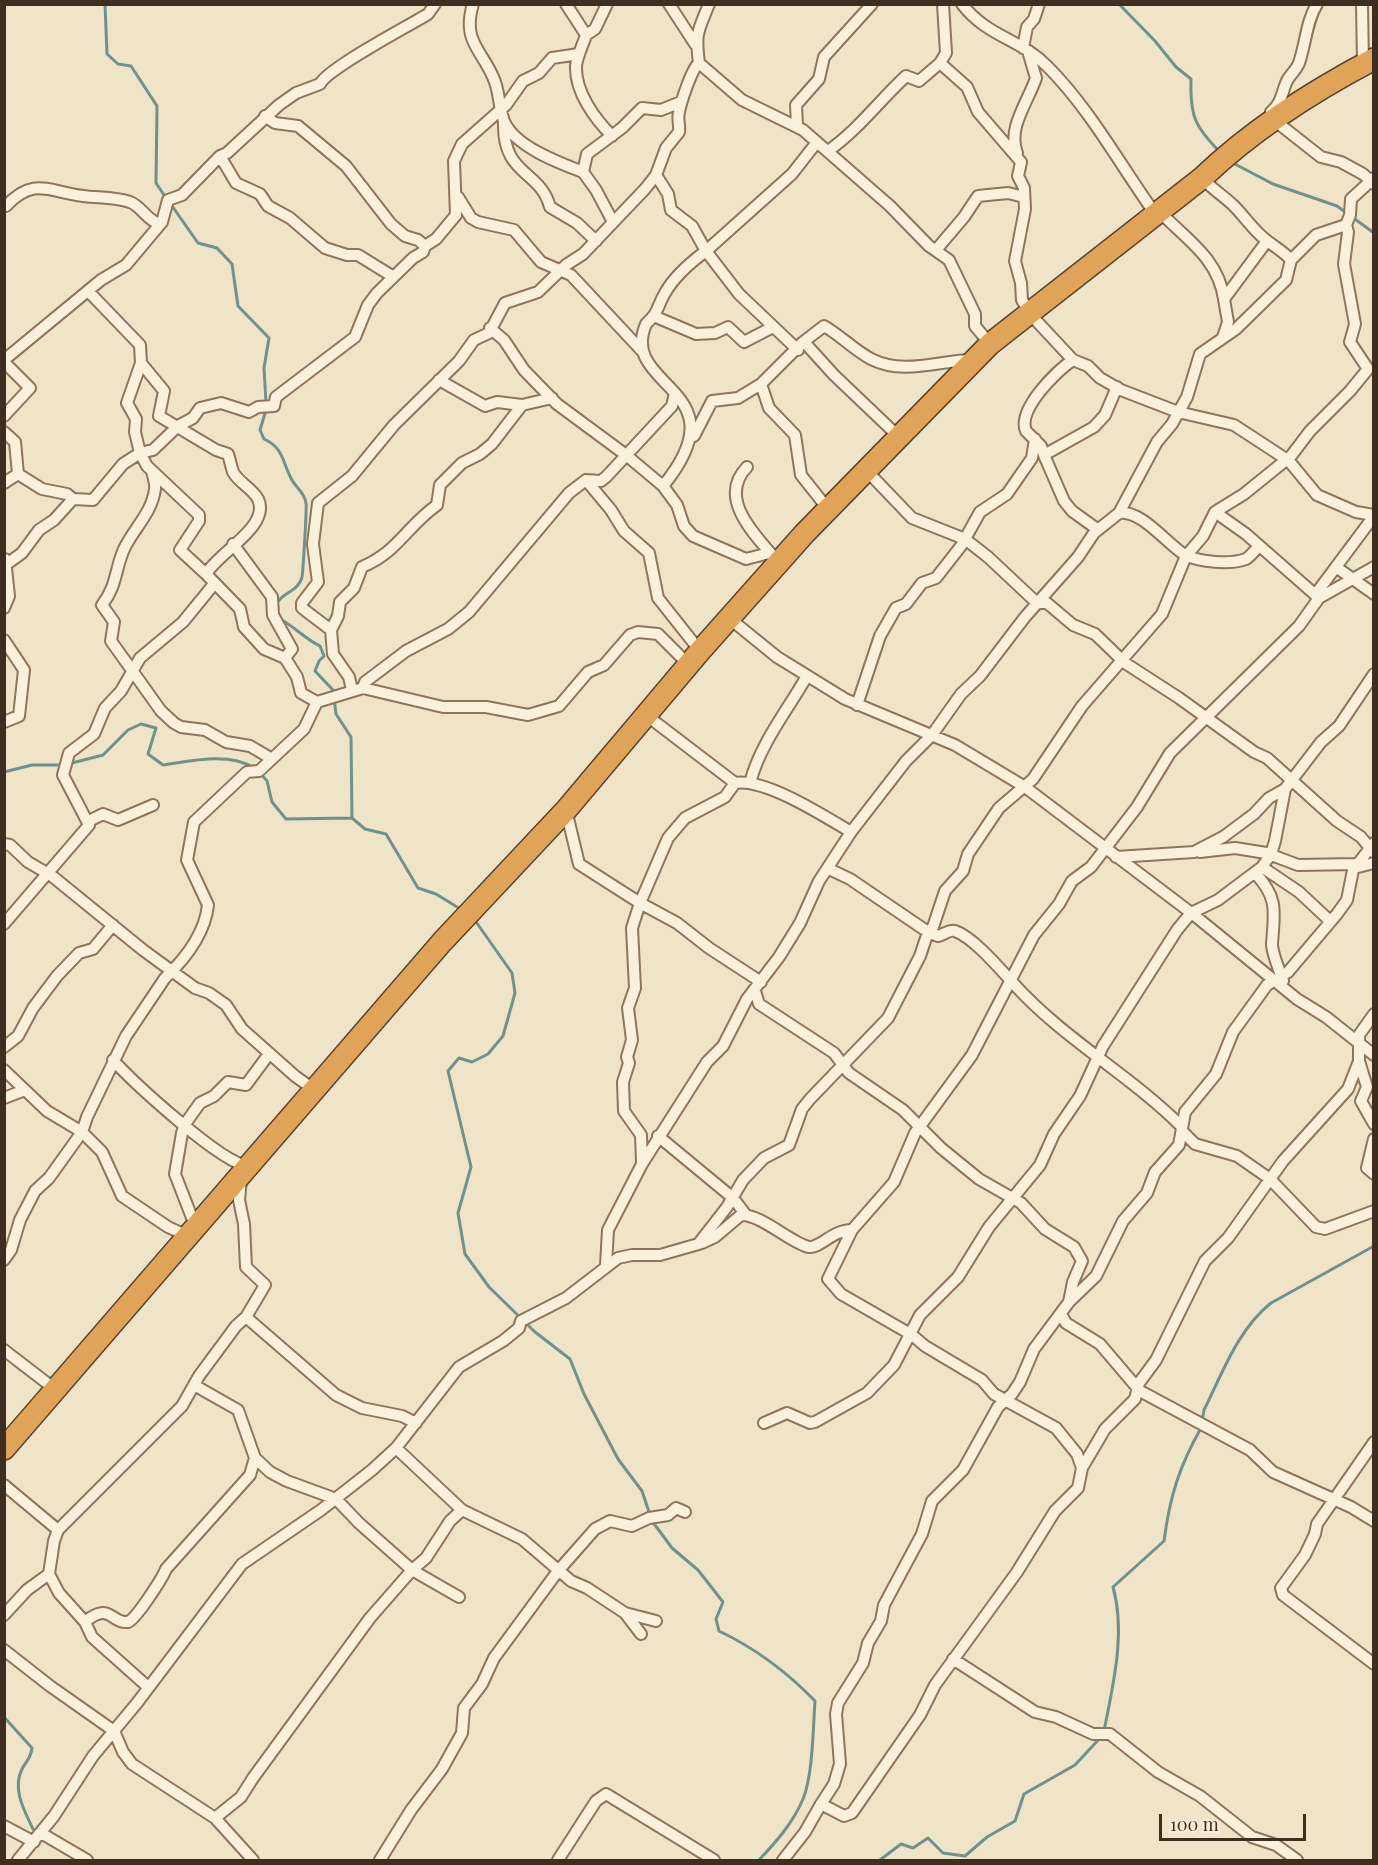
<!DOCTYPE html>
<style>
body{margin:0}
#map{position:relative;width:1378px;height:1865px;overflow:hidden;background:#f0e4c8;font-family:"Playfair Display",serif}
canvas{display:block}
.frame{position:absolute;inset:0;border:6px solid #3d2e20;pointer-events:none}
.scale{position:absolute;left:1159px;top:1814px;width:147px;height:27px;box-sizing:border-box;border:3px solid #3d2e20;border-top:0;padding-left:8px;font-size:18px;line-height:21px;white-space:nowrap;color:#3d2e20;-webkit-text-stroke:4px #f7eed8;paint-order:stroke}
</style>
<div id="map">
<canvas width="1378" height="1865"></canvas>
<div class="frame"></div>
<div class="scale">100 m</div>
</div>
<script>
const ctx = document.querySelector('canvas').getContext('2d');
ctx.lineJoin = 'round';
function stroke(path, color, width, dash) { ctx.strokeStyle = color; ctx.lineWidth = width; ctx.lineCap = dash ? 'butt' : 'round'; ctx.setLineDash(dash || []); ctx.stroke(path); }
const stream = new Path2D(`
 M105 4 107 54 118 64 131 66 157 106 156 183 166 198
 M1119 4 1155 41 1176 67 1191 79C1190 115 1194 126 1220 152
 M1231 162 1273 184 1337 206 1374 233
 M170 203 198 243 217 248 232 264 238 306 269 338 264 368 266 403
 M266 410 260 430 264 439C284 448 282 462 292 480 296 488 304 491 306 503 307 506 303 572 302 577 299 591 282 593 277 603
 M280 619C295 627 305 639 320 646L324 656 319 661 315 671 333 690 336 714 351 737 352 818
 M68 764 103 755 128 730 141 724 156 728 148 754 163 765C191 761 229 752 254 768
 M4 772 32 765H62
 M261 774 267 781 272 802 286 819 352 818 365 829 386 834 418 888 436 894 462 910
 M474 919 512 973 515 993 503 1036 488 1054 472 1062 459 1058 448 1071 471 1167 458 1213 465 1254 489 1287 535 1332 570 1359 584 1394 618 1459 642 1491 650 1515
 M1202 1421 1204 1410C1222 1374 1238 1329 1271 1303L1374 1246
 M652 1521 672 1548 698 1570 723 1602 716 1619 719 1631C757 1649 786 1671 815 1701 813 1728 813 1775 803 1799 793 1823 776 1842 759 1860
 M4 1717 32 1748C31 1758 27 1760 22 1769 12 1789 24 1810 33 1829
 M1104 1731C1113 1685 1126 1633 1113 1587L1164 1541C1170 1496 1179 1467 1201 1428
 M880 1860 901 1844 913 1848 928 1838 943 1853 965 1856 987 1837 1015 1821 1024 1794 1075 1765 1101 1737`);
const street = new Path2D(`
 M473 4C462 41 481 49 493 77 500 91 498 106 504 121 514 146 559 163 583 172
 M566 4 586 35
 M607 4 595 29 586 35C583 45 577 56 576 66 575 92 595 119 612 136
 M669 4 695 44
 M943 4 946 53 940 63 967 87 978 112 1021 162 1018 176 1024 188 1025 209 1015 261 1021 283 1022 300 1030 314 1073 360C1056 371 1017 410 1026 431L1041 446 1044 455
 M962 4C987 37 1021 39 1047 66 1091 110 1120 165 1156 215
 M1362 4 1363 64
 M1023 48 1027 27 1034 19 1039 4
 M699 63C695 32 698 32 709 4
 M1271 112C1281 104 1282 93 1286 83 1289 75 1296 71 1299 63 1306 43 1306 22 1317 4
 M265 116 275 123 298 126 346 166 391 224 405 236 418 240 425 246
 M1274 120 1321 157 1341 162 1363 174 1374 184
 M504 121C502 177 540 169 550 207L577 223 596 241
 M797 125 796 105 819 79 824 57 872 4
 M828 151C859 129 879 101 906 76L919 81 940 63
 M1017 153C1007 128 1028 102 1036 78L1028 51
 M656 175 668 194 671 210 692 226 706 251 792 174 817 142
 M458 197 471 218 478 222 514 230 541 262 571 275 643 352
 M6 206C34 176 49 192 83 196 99 198 115 197 130 202 141 206 147 220 159 224
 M1160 212C1187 240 1218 258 1224 299
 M613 222 596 190 583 172 587 154 622 128 642 108 661 110 681 102
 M936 250 964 217 978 196 1008 193 1024 197
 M1291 260 1316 235 1346 225 1350 215 1351 199 1374 178
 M392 276 358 255H347L325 248 290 218 268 206 260 194 236 183 220 156 227 153 279 105 296 93 320 84C328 68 407 27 428 14L435 4
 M88 291 140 345 141 363 127 403 136 419 135 432 140 453 147 466 199 515V521L180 550 206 574
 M656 317 696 334 715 333 728 327 744 342 773 327
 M490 328 504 340 524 370 557 404 626 455 663 486 677 505 684 526 693 536 746 559 769 553
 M1223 337 1228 322 1224 299 1267 241
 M805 343 834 375 898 436
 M4 360 101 280 126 265 162 222 168 200 182 195 220 156
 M1073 360 1088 366 1100 378 1121 390 1178 412 1234 425 1289 461 1317 495 1356 512 1374 515
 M4 362 30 388 4 416
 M141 363 164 391 159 416 216 450 228 454C230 460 231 466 233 472 239 483 252 488 258 499 271 526 219 552 206 574L240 609 244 627 264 649 285 658 297 677 301 693 317 702
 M439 380 485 406 497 402 522 405 552 398
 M4 432 15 442 18 474 4 483
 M694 436 712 401 738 398 761 384
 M747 467C718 497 752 532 773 556
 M152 471C153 476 156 484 155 489 152 513 134 528 124 549 115 569 117 586 102 605L114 622 111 641 161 711 174 723 181 727 205 730 226 742 250 746 272 759
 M867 471 912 518 965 539 988 557 1037 603H1047L1073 625 1095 634 1125 663 1179 698 1254 752 1267 758 1337 821 1361 837 1373 852
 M18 474 42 489 67 494 73 499
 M586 480 611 510 624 531 649 553 658 598 700 651
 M663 486C744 387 618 389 646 324 660 311 656 308 665 293 674 277 691 262 706 251L739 294 798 350
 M828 509 801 475 795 435 769 408 761 384 802 343 824 326C840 335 854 350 871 359 905 376 939 360 973 360
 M1215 512 1246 534 1319 598
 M1119 513C1141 509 1168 545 1185 555 1200 562 1230 565 1246 559 1251 556 1255 550 1259 546
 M1097 529 1072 511 1064 501 1044 455 1094 427 1105 415 1117 387
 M233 544 272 597 273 615 292 649 285 658
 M4 566 22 553 39 530 54 520 73 499 93 500 123 464 140 453 153 450 178 426 193 418 200 408 221 403 249 412 258 407 274 406 276 397 355 337 368 305 377 293 413 258 423 252 425 246 436 239 456 215 454 161 462 144 506 105 523 81 539 73 552 58 579 54
 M1336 567 1374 594
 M1315 595 1374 516
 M4 608 9 596 5 559
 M729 618 777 657 845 699 955 745 1025 787 1194 915 1297 999 1326 1017 1374 1055
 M331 630 338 616 340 602 354 588 362 567C398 552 406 527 437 505L440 485 462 463 480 454 492 444 522 405
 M4 640 24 670 19 716 4 722
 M363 688 365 682 406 651 448 629 469 612 569 493 586 480 601 481 606 477 672 406 675 393
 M352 690 349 677 333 654 331 630 302 608V603L318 582 313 544 318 503 352 476 394 425 459 361 474 340 489 333 505 303 538 292 566 265 583 254 645 189 656 175 666 148 679 132C680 125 677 119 679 112 681 102 692 68 699 63L742 100 803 130 890 206 929 246 949 260 975 314V326L990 344
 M857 705 880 636 896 608 906 604 922 583 936 578 961 546 980 512 1007 494 1032 458 1035 439
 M646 715 735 783C765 778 824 816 851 832
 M750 783C760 744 787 711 807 676
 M566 810 579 864 640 903 677 923 709 948 761 982
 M89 821 103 814 118 820 153 805
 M4 844 10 845 28 862 52 876 143 950 195 988 209 993 226 1005 242 1029 295 1076 316 1091
 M1200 852 1235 848 1266 853 1298 865 1356 864
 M1116 857 1194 852 1223 837 1254 814 1269 798 1285 789 1321 742 1339 726 1374 674
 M1262 867 1299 892 1330 921
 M1354 868 1374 863
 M829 869 850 879 928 932 938 936C944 935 949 929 955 931 973 937 1000 969 1013 983 1062 1038 1130 1075 1181 1126
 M1256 874C1279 899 1274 913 1272 944 1272 954 1280 971 1283 981
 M4 924 89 825 63 775 69 753 94 734 105 708 121 691 140 658 183 622 214 584
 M755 991 759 1004 834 1053 849 1073 903 1110 941 1148 979 1179 1021 1203 1045 1229 1074 1247 1082 1261 1073 1282 1069 1302
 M4 1047 18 1036 33 1008 57 976 79 953 93 949 113 925
 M113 1060C134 1083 222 1164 248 1166
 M1359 1061 1367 1087 1361 1101 1374 1124
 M4 1070 47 1111 82 1132 102 1152 122 1196 168 1227 190 1237
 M4 1098 25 1090
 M1182 1131 1195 1144 1237 1156 1270 1179 1316 1227 1325 1229 1374 1211
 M658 1136 733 1198 746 1215
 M1374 1139 1367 1168 1374 1174
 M642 1162 641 1135 624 1111 623 1082 629 1063 627 1057 632 1040 628 1008 635 988 632 928 640 903 668 838 685 818 725 797 735 783
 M241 1179 239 1200 244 1224 246 1267 265 1285 246 1317
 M196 1228 175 1174 182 1133 185 1124 200 1103 214 1096 228 1082 246 1085 269 1054
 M699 1243 727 1207 743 1180 764 1158 789 1145 802 1109 810 1099 888 1018 920 956 928 932 933 927 945 891 963 871 968 854 999 808 1033 779 1082 706 1162 614 1186 556 1203 536 1215 512 1244 494 1291 456 1310 431 1350 391 1368 369 1350 342 1355 324 1344 264 1348 232 1346 225
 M4 1260 11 1250 20 1220 35 1191 49 1178 82 1132 87 1117 126 1036 165 978C185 959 205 933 208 905L187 860 194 822 247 772 259 771 304 729 317 702 363 688 443 707H486L528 715 559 706 588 672 604 665 630 635 638 632 658 634 689 665
 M606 1265 608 1230 642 1164 707 1062 723 1046 747 999 779 957 800 923 819 881 851 832 906 761 932 735 961 694 980 676 1025 617 1078 557 1094 533 1119 513 1157 442 1172 424 1187 397 1200 354 1236 329 1286 280 1291 260C1283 251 1275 247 1266 240 1253 230 1245 217 1234 206 1224 196 1212 189 1202 178
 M1061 1314 1066 1323 1100 1344 1140 1391 1250 1450 1273 1472 1351 1507 1374 1521
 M4 1350 56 1390
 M194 1385 238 1410 255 1458 270 1472 287 1481 336 1499 359 1523 412 1570 459 1597
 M764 1423 787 1413 810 1423 815 1422 867 1393 894 1365 920 1315 958 1277 989 1227 1040 1165 1054 1134 1080 1096 1103 1046 1177 930 1191 913 1218 900 1262 867 1271 854 1275 841 1285 789
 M1374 1442 1317 1524 1315 1534 1305 1555 1281 1588 1283 1595 1374 1664
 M396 1448 462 1510 522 1539 571 1581 587 1588 625 1613 656 1621
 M1082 1468 1077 1454 1056 1428 994 1394 982 1380 925 1346 912 1335 841 1294 828 1279 852 1230 894 1182 915 1133 972 1055 1034 935 1059 904 1072 881 1091 867 1137 807 1170 753 1299 626 1319 598 1374 567
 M4 1485 58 1530
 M49 1574 59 1593 85 1622 92 1637 148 1687
 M625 1613 641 1634
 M4 1615 27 1590 49 1574 54 1541 58 1530 182 1406 199 1376 236 1326 246 1317 336 1395 362 1408 402 1416 416 1423
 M85 1622C110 1601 111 1624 128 1622 135 1621 163 1577 166 1569L250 1475 255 1458
 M4 1650 50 1686 114 1731 123 1752 132 1764 215 1818 253 1860
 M953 1659 1035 1712 1056 1717 1093 1734H1110L1158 1772 1200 1796 1252 1837 1276 1845 1297 1860
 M821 1804 834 1784 840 1764 836 1714 838 1703 863 1663 868 1643 881 1621 884 1605 922 1534 932 1501 963 1470 998 1407 1012 1394 1020 1382 1034 1349 1069 1302 1096 1276 1123 1221 1147 1193 1155 1172 1179 1145 1185 1112 1216 1074 1233 1032 1267 985 1288 972 1337 914 1347 900 1353 870 1374 843
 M215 1818 241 1797 253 1778 370 1618 412 1570 426 1558 450 1521 462 1510
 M4 1826 34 1842
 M41 1833 87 1860
 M18 1860 54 1816 93 1756 137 1703 242 1564 321 1510 372 1470 396 1448 459 1367 503 1341 519 1328 521 1321 566 1298 618 1258 632 1255H660L702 1243 715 1237 741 1215C761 1214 792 1244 809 1247 821 1248 832 1230 852 1230
 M380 1860 411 1810 442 1769 462 1733 464 1708 482 1684 494 1658 558 1571 595 1529 610 1521 632 1526 649 1518 668 1515 676 1508 685 1512
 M558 1860 596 1801 606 1794 714 1860
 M783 1860 805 1832 821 1804 844 1816 852 1813 920 1715 935 1685 1017 1572 1055 1511 1078 1488 1082 1468 1105 1429 1135 1399 1139 1383 1156 1360 1205 1261 1228 1238 1283 1161 1348 1089 1359 1061V1035L1374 1014`);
const highway = new Path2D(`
 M4 1449 442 942 566 810 700 651 804 534 990 344 1202 178C1251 131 1313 91 1374 59`);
stroke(stream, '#6f938a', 3);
stroke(street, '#8d765c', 14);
stroke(highway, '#5b4430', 24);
stroke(street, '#faf1dc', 10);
stroke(highway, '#e0a458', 21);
</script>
